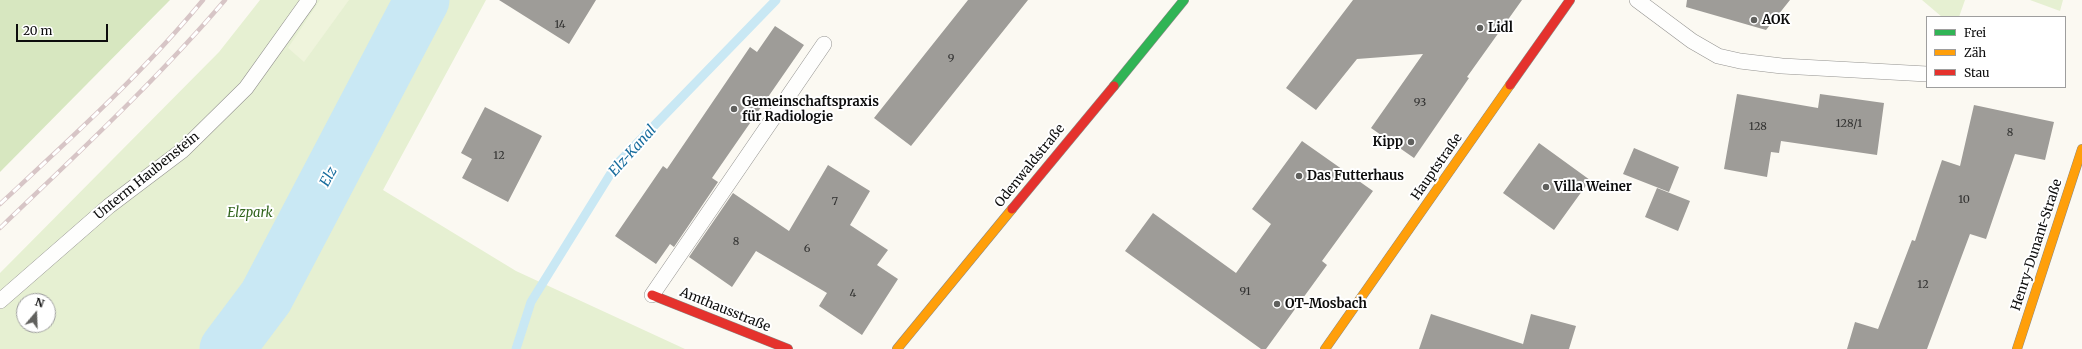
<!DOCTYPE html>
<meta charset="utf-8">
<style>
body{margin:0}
#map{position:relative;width:2082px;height:349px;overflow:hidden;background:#fbf9f2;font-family:Merriweather,serif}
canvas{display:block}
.legend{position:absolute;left:1926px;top:16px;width:140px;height:72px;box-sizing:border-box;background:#fff;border:1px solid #9e9e9e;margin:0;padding:5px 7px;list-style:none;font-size:12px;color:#0d0d0d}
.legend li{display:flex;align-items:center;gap:8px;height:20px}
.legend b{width:20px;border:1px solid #9e9e9e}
.north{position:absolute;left:16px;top:293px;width:40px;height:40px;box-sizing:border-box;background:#fff;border:1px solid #9e9e9e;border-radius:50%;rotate:19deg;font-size:11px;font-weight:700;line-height:16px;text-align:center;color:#0d0d0d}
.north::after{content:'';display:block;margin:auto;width:14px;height:18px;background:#60605d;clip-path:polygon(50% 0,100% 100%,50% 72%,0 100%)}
.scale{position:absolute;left:16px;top:24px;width:92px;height:18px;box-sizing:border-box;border:2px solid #0d0d0d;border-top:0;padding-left:5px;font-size:12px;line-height:14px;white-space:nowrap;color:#0d0d0d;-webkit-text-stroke:3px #fff;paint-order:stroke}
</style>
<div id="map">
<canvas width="2082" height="349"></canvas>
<ul class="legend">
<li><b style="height:5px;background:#30b455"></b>Frei</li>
<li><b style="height:5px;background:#ff9f0a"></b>Zäh</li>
<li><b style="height:5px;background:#e5322d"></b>Stau</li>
</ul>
<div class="north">N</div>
<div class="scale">20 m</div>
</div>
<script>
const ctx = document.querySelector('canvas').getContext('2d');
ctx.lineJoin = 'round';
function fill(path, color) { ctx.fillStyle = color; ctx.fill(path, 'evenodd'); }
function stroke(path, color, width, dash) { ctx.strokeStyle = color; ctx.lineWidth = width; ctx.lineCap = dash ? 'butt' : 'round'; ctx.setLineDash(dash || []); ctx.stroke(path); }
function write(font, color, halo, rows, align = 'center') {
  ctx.font = font + ' Merriweather,serif'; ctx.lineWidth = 4; ctx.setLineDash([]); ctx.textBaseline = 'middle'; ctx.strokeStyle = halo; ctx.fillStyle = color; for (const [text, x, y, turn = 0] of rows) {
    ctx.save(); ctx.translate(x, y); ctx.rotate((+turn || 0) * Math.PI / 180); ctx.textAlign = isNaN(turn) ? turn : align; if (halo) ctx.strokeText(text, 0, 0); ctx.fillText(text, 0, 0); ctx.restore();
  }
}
const green = new Path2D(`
 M260 0H486L383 190 516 271 685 349H0V273L219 52ZM24 301H48V325H24Z
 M1922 0H1965L1959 17H1942Z
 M2030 0H2063L2060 11Z`);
const forest = new Path2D(`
 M0 0H170L0 172Z`);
const pitch = new Path2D(`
 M320 0H349L304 62 288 48Z`);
const stream = new Path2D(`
 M516 349 531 302 616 165 776 0`);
const river = new Path2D(`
 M227 349 266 297 422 0`);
const building = new Path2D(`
 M499 0H596L569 44Z
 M968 0H1028L911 146 874 118Z
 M1353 0H1522L1467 77 1469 78 1414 158 1371 128 1423 54 1357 59 1316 110 1286 88Z
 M1687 0H1790L1766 30 1686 7Z
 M775 26 804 45 712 178 718 182 674 247 670 244 656 264 615 236 663 166 667 169 750 47 757 52Z
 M1737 94 1818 108 1820 94 1884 103 1877 155 1781 141 1779 153 1771 152 1767 177 1724 169Z
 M1974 105 2054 122 2045 160 2015 154 1986 239 1970 234 1927 349H1847L1855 322 1878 329 1912 240 1915 241 1942 160 1960 166Z
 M485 107 542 136 508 202 462 178 472 159 461 153Z
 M1302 141 1373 191 1322 261 1327 265 1266 349H1261L1125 251 1153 213 1236 273 1271 224 1252 209Z
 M1539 143 1590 180 1554 230 1503 193Z
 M1634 148 1679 167 1669 192 1623 174Z
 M828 165 870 191 850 225 888 250 877 265 898 279 862 335 819 306 827 293 756 251 732 287 689 257 733 193 789 231Z
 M1657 188 1690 201 1678 231 1645 217Z
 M1431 314 1523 344 1522 348 1531 314 1576 326 1569 349H1419Z`);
const lane = new Path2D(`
 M1637 0 1692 41 1718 56 1740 61 1782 66 1927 74
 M652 295 824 44
 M0 301 109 206 183 150 246 88 309 0`);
const fast = new Path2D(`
 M1114 86 1184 0`);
const slow = new Path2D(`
 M897 349 1012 209
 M1325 349 1510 85
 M2017 349 2082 149`);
const jam = new Path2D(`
 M1510 85 1570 0
 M1012 209 1114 86
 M652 295 788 349`);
const rail = new Path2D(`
 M0 204C70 139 142 74 203 0
 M0 228C77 154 156 81 225 0`);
const markers = [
 [1754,20,4,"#60605d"],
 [1480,28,4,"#60605d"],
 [734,109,4,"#60605d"],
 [1411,142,4,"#60605d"],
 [1299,176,4,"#60605d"],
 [1546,187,4,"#60605d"],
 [1277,304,4,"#60605d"]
];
const numberNames = [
 ["14",560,25],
 ["9",951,59],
 ["93",1420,103],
 ["128/1",1849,124],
 ["128",1758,127],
 ["8",2010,133],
 ["12",499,156],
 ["10",1964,200],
 ["7",835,202],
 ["8",736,242],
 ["6",807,249],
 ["12",1923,285],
 ["91",1245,292],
 ["4",853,294]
];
const poiNames = [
 ["AOK",1762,20],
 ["Lidl",1488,28],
 ["Gemeinschaftspraxis",742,102],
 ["für Radiologie",742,117],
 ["Kipp",1403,142,"right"],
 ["Das Futterhaus",1307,176],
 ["Villa Weiner",1554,187],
 ["OT-Mosbach",1285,304]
];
const streetNames = [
 ["Odenwaldstraße",1030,166,-51],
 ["Hauptstraße",1437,167,-55],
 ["Unterm Haubenstein",147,176,-39],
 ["Henry-Dunant-Straße",2037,245,-72],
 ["Amthausstraße",725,310,22]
];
const parkNames = [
 ["Elzpark",250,213]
];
const waterNames = [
 ["Elz-Kanal",633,151,-48],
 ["Elz",329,177,-62]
];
fill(green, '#e6f0d2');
fill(forest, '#d7e7c0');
fill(pitch, '#eff4dc');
stroke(stream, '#c9e8f4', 9);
stroke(river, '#c9e8f4', 55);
fill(building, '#9e9c98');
stroke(lane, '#949390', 16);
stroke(fast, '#8b8a87', 10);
stroke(slow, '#8b8a87', 10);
stroke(jam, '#8b8a87', 10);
stroke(lane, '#fefefd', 15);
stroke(fast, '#30b455', 9);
stroke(slow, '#ff9f0a', 9);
stroke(jam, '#e5322d', 9);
stroke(rail, '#d7c5c6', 4.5);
stroke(rail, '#fff', 3, [9]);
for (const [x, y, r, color] of markers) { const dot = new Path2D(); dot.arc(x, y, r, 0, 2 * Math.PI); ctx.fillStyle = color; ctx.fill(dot); stroke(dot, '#fff', 1.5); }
write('11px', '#313130', null, numberNames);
write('bold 13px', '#0d0d0d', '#fff', poiNames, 'left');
write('13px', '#0d0d0d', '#fff', streetNames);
write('italic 13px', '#32651e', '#fff', parkNames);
write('italic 14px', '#186d9e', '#fff', waterNames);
</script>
